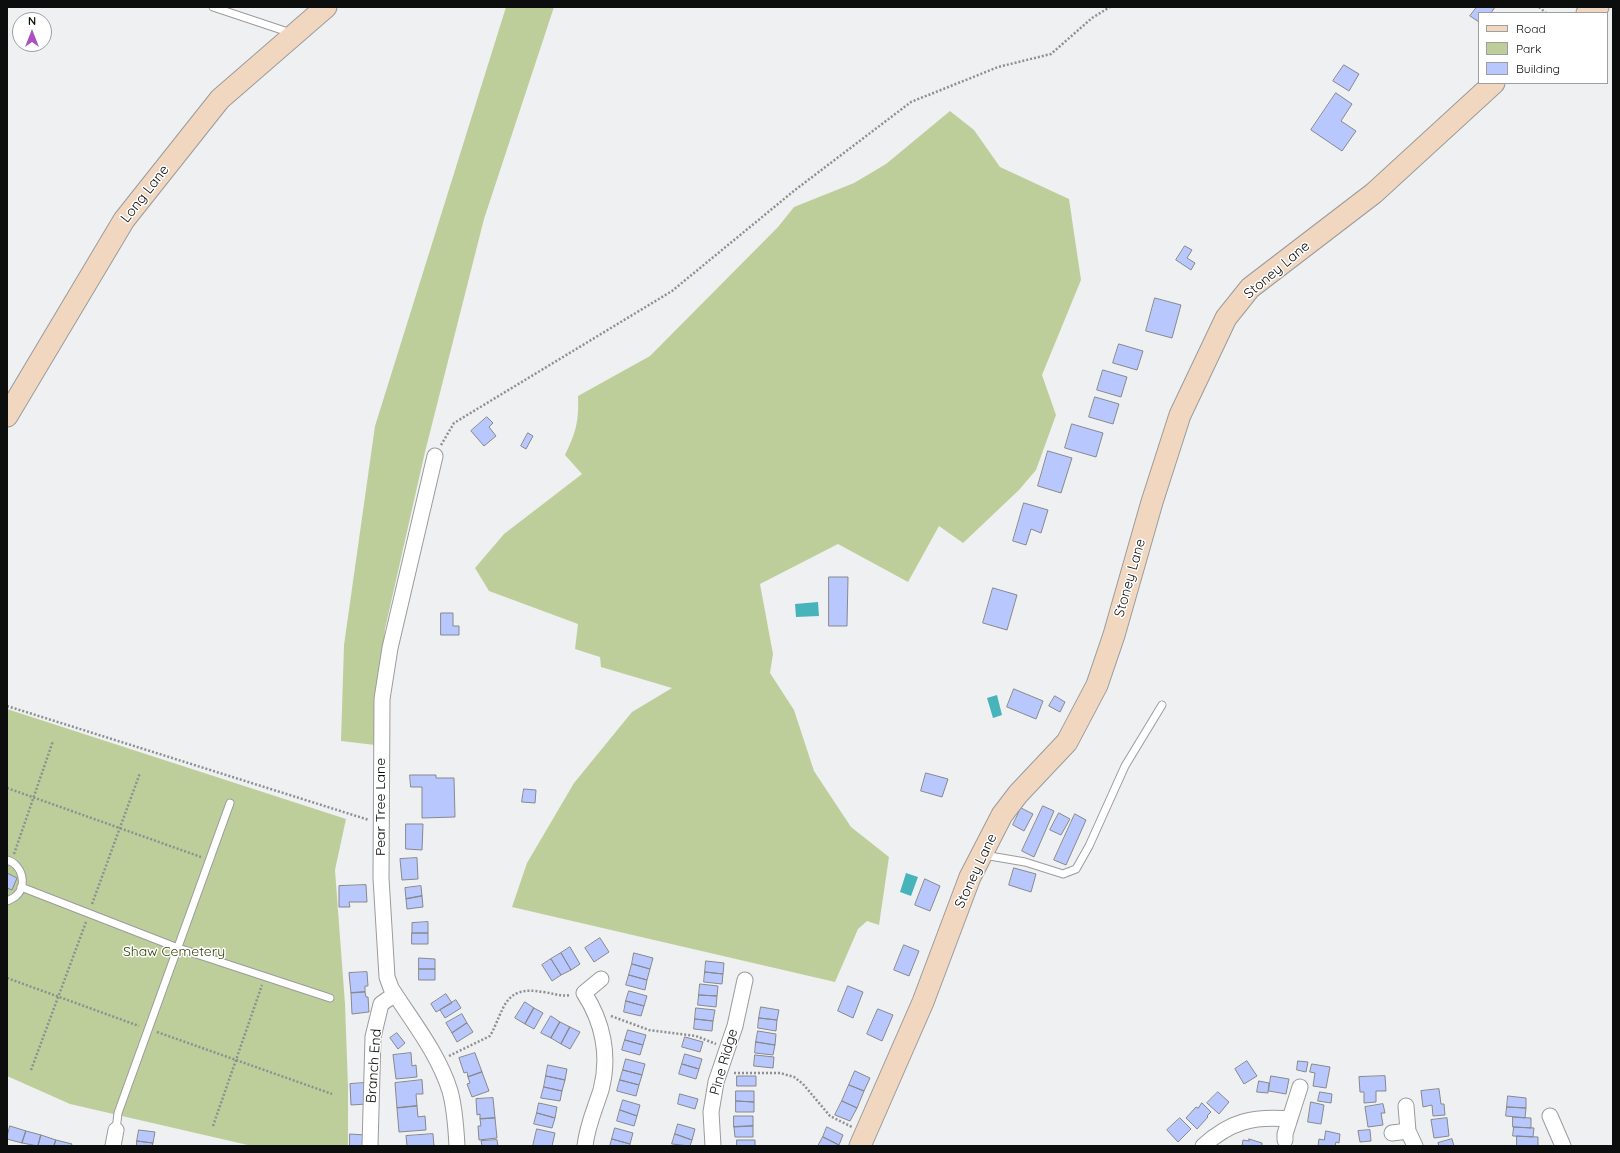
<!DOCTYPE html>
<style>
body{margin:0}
#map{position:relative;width:1620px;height:1153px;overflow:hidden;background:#eff0f2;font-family:Quicksand,sans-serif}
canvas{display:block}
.frame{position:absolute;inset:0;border:8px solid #0c0d0d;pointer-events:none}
.legend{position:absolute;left:1478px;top:12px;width:130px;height:72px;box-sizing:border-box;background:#fff;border:1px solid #9e9e9e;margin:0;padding:5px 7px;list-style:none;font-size:12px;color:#0c0d0d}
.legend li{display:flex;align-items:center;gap:8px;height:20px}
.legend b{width:20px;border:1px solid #9e9e9e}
.north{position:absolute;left:12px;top:12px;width:40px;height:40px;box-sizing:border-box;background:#fff;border:1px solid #9e9e9e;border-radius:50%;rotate:0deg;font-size:11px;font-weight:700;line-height:16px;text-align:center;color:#0c0d0d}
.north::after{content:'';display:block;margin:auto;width:14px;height:18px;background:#a952bf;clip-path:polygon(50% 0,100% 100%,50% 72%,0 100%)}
</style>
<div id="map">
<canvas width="1620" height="1153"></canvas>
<div class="frame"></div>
<ul class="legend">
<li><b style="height:5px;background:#f1d7bf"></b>Road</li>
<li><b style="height:11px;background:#bece9b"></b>Park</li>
<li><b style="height:11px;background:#b8c8fe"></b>Building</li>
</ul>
<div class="north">N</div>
</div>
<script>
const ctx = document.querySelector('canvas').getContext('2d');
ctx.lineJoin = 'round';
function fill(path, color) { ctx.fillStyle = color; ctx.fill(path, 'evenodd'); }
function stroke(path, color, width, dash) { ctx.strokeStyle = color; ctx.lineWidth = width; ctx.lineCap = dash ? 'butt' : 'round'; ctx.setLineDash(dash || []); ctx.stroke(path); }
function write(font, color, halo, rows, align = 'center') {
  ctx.font = font + ' Quicksand,sans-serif'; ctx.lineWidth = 3; ctx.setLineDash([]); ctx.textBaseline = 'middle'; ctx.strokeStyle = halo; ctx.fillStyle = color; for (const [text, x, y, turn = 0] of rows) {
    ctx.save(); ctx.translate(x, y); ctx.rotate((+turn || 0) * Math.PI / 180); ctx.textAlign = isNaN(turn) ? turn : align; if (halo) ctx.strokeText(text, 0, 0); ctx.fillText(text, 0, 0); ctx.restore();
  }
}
const green = new Path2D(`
 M506 7H554L484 219 425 452 385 629 375 745 341 741 344 645 375 426Z
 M950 111 974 130 1000 167 1069 199 1081 280 1042 375 1056 415 1036 470 1019 490 963 543 939 526 908 582 838 544 760 584 773 654 770 673 794 710 814 771 851 827 889 857 879 925 867 921 858 929 835 982 512 907 527 863 574 783 632 712 672 688 601 667 600 657 575 649 578 624 489 591 475 568 504 534 582 474 565 455C576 432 579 422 578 396L650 356 778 227 794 207 854 183 886 164Z
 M7 709 346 819 335 870 345 1004 348 1086V1146H252L70 1104 7 1076Z`);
const water = new Path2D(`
 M818 602 819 616 796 617 795 604Z
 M997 695 1002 715 993 718 987 698Z
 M906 873 918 877 911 896 900 892Z`);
const building = new Path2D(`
 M1477 7H1495L1491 13H1479V22L1470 16Z
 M1344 65 1359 74 1349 91 1333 81Z
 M1336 93 1352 104 1341 121 1356 131 1342 151 1311 130Z
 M1185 246 1192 250 1187 258 1195 263 1191 270 1176 260Z
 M1155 298 1181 305 1172 338 1146 331Z
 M1119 344 1143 351 1137 370 1113 363Z
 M1103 370 1127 377 1121 397 1097 390Z
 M1095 397 1119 404 1113 424 1089 417Z
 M487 417 493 423 489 427 496 436 484 446 471 431Z
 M1072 424 1103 433 1096 457 1065 448Z
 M528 433 533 436 526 449 521 446Z
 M1048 451 1072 458 1061 493 1038 486Z
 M1024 503 1048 510 1041 533 1031 529 1026 545 1013 541Z
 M829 577H848L847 626H829Z
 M993 588 1017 595 1007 630 983 623Z
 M441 613H453V626H459V635H441Z
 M1014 689 1043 701 1036 719 1007 707Z
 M1055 696 1065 702 1060 712 1049 706Z
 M926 773 948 779 942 797 921 791Z
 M410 775H436V778H454L455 817 422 818V787H411Z
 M524 789 536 790 535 803 522 802Z
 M1043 806 1054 811 1034 857 1022 851Z
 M1021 808 1033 814 1024 831 1013 825Z
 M1059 813 1070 819 1061 835 1050 830Z
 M1075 814 1086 820 1066 865 1054 860Z
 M406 824H423L422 850 406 849Z
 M417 858 418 879 402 880 400 859Z
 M1014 868 1036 874 1031 892 1009 885Z
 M7 873 17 878 12 890 7 888Z
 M925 879 940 886 930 911 915 905Z
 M366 885 367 902H349L350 907H339V886Z
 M421 886 422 896 406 899 405 888Z
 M422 896 423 907 407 909 406 899Z
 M428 922V933H412V923Z
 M412 933H428V944H412Z
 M600 938 609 952 594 962 585 948Z
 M904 945 919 951 909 976 894 970Z
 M570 947 580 964 571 970 561 953Z
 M561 953 571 970 561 975 551 959Z
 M634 953 653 958 650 969 632 964Z
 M419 958 435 959V969H419Z
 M551 959 561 975 552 981 542 965Z
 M706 961 724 963 723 974 705 972Z
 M632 964 650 969 647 980 629 975Z
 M419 969H435V980H419Z
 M367 972 368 986H365V992L351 993 349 973Z
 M705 972 723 974 722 984 704 982Z
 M629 975 647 980 645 990 626 985Z
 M700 984 718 986 717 996 699 995Z
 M848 986 863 992 853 1018 838 1011Z
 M629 991 647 996 644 1006 626 1001Z
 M365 992 366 997H368L369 1012 352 1014 351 993Z
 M446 994 452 1003 436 1012 431 1004Z
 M699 995 717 996 716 1007 698 1005Z
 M456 1000 461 1008 445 1018 440 1010Z
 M626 1001 644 1006 641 1016 624 1012Z
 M525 1002 534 1008 525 1024 515 1018Z
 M761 1007 779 1010 777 1020 759 1018Z
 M534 1008 543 1013 534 1029 525 1024Z
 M696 1008 715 1010 713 1021 695 1019Z
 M878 1009 893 1015 882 1041 867 1034Z
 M462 1014 467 1023 452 1033 446 1023Z
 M551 1016 560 1022 551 1038 541 1033Z
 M759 1018 777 1020 776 1031 758 1028Z
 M695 1019 713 1021 712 1031 694 1029Z
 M560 1022 570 1027 561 1044 551 1038Z
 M467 1023 473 1032 457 1042 452 1033Z
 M570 1027 580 1032 570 1049 561 1044Z
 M628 1030 646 1035 643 1045 625 1040Z
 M758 1031 776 1034 775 1045 756 1042Z
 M397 1033 405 1043 398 1049 390 1038Z
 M685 1037 703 1042 700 1052 682 1047Z
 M625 1040 643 1045 640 1055 622 1050Z
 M756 1042 775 1045 773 1055 755 1053Z
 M411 1053 412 1066 416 1065 417 1077 396 1079 393 1055Z
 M475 1053 482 1072 468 1077 467 1072 464 1073 459 1058Z
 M685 1054 702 1059 699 1069 682 1064Z
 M755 1055 774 1057 773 1068 754 1066Z
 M626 1059 645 1064 642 1075 623 1070Z
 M1247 1061 1257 1076 1244 1084 1235 1069Z
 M1298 1061 1308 1062 1306 1072 1297 1070Z
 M682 1064 699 1069 696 1079 679 1074Z
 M1312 1064 1330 1067 1326 1088 1313 1086 1315 1073 1310 1072Z
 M548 1065 567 1069 565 1080 546 1076Z
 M623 1070 642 1075 639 1085 620 1080Z
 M855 1071 870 1078 864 1091 849 1085Z
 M482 1072 489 1091 472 1097 467 1084 470 1083 468 1077Z
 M546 1076 565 1080 562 1091 544 1087Z
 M737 1076H756V1086H737Z
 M1271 1076 1289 1079 1286 1094 1269 1091Z
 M1385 1076 1386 1091H1376V1102L1364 1103V1092H1360L1359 1077Z
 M422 1080 423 1094H416L417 1106 397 1108 395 1083Z
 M620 1080 639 1085 636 1096 617 1091Z
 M1259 1081 1269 1083 1268 1093 1257 1092Z
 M364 1083 366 1104 351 1105 350 1084Z
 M849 1085 864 1091 857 1108 842 1101Z
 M544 1087 562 1091 560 1101 541 1098Z
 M1439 1089 1441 1104H1444L1445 1115 1433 1116 1432 1105 1423 1107 1421 1091Z
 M736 1091H754V1102L736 1101Z
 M1218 1092 1229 1102 1219 1114 1207 1103Z
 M1320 1092 1332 1094 1331 1103 1318 1101Z
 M680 1094 698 1099 695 1109 678 1104Z
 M1508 1096 1526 1098V1108L1507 1107Z
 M493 1098 495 1118 480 1119V1114L477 1115 476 1099Z
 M623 1100 640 1105 637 1116 620 1110Z
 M736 1101 754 1102V1112H736Z
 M842 1101 857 1108 850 1121 835 1115Z
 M1311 1102 1324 1105 1321 1124 1308 1122Z
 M539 1103 557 1107 555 1118 537 1113Z
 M1202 1103 1211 1112 1207 1116 1208 1117 1197 1129 1186 1118 1196 1107 1198 1108Z
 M1383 1104 1385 1113H1381L1383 1125 1368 1127 1365 1107Z
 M417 1106 418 1117 425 1116 426 1130 399 1132 397 1108Z
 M1507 1107 1526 1108 1525 1118 1506 1116Z
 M620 1110 637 1116 634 1126 617 1121Z
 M537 1113 555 1118 552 1128 534 1124Z
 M734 1116H753V1126L734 1127Z
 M1513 1117 1531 1118V1128L1513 1127Z
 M495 1118 497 1138 479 1140 478 1126H481L480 1119Z
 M1180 1118 1191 1129 1178 1142 1167 1130Z
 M1447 1118 1449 1136 1434 1138 1431 1120Z
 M678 1124 695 1129 692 1140 675 1134Z
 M10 1126 26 1131 22 1143 7 1139Z
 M753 1126V1137H735L734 1127Z
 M827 1127 843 1135 839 1145 823 1137Z
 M1514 1127 1534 1128 1533 1137 1513 1136Z
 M615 1128 633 1133 630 1144 612 1139Z
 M537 1129 555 1133 552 1146H533Z
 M139 1130 155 1132 153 1143 137 1141Z
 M1370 1130 1371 1141 1360 1142 1358 1131Z
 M26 1131 41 1135 38 1146 22 1143Z
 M1326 1131 1340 1134 1339 1143 1336 1142 1335 1146H1318L1319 1139 1324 1140Z
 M350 1134 365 1135 364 1146H350Z
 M433 1134 434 1146H407L406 1136Z
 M675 1134 692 1140 690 1146 672 1144Z
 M41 1135 56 1140 54 1146H38Z
 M1517 1136 1538 1137V1146H1517Z
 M823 1137 839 1145 838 1146H818Z
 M612 1139 630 1144V1146H610Z
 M1249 1139 1262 1143V1146H1242L1243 1140 1249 1141Z
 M1452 1139 1454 1146H1439L1438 1143Z
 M56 1140 72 1144 71 1146H54Z
 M497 1140 498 1146H482L481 1141Z
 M737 1140H755V1146H737Z
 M137 1141 153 1143 152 1146H137Z`);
const path = new Path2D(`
 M1539 7 1546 13
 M441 445 454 423 672 291 795 190 911 102 998 67 1051 54 1092 18 1110 7
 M7 706 369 820
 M7 788 201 857
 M14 854 53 741
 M92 904 140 773
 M7 978 139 1026
 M611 1016 649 1030 696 1036 716 1044
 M157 1032 332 1094
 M449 1056 490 1036C505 1009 503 985 543 992 553 993 561 997 571 995
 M31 1070 86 922
 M734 1073H780L794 1077 803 1084 830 1116 852 1127
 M213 1126 262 985`);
const lane = new Path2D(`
 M213 7 291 33
 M984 855 1025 862 1063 874 1076 869 1089 846 1125 766 1162 705
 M7 860C22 864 28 885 16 896 13 898 10 900 7 901
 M21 887 178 948 330 998
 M116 1130 118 1113 230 803`);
const street = new Path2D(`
 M435 456 390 648 382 699 381 878 387 977 391 988C412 1021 438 1053 450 1091 455 1109 456 1128 457 1146
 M1406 1106 1408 1131 1415 1146
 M1550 1116 1563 1146
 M1392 1133 1408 1131
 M1285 1140V1134L1300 1087
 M113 1146 116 1130
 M370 1146 373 1037 381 1004 395 994
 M585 1146C587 1126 595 1109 601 1090 610 1056 603 1022 584 993L601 979
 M713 1146 711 1112 716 1082 735 1026 745 980
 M1203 1146C1231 1121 1253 1116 1290 1119`);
const secondary = new Path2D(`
 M1587 13 1598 7
 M7 416 124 220 220 99 326 7
 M860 1146 923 1002 970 877 1002 815 1018 794 1067 742 1097 685 1114 635 1152 502 1180 415 1226 318 1250 288 1374 193 1494 83`);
const streetNames = [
 ["Long Lane",145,194,-52],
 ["Stoney Lane",1277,270,-40],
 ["Stoney Lane",1130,578,-74],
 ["Pear Tree Lane",381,807,-90],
 ["Stoney Lane",976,871,-65],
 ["Pine Ridge",724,1062,-74],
 ["Branch End",374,1066,-86]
];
const parkNames = [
 ["Shaw Cemetery",174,952]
];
fill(green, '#bece9b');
fill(water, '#47b3ba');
fill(building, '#b8c8fe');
stroke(building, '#87888a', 1);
stroke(lane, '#9a9b9d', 9);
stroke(street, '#9a9b9d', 17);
stroke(secondary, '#9a9b9d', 23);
stroke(path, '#8e8f90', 2.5, [2, 2]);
stroke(lane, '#fff', 7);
stroke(street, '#fff', 15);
stroke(secondary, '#f1d7bf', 21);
write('14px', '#0c0d0d', '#fff', streetNames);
write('14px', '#344009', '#fff', parkNames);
</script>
